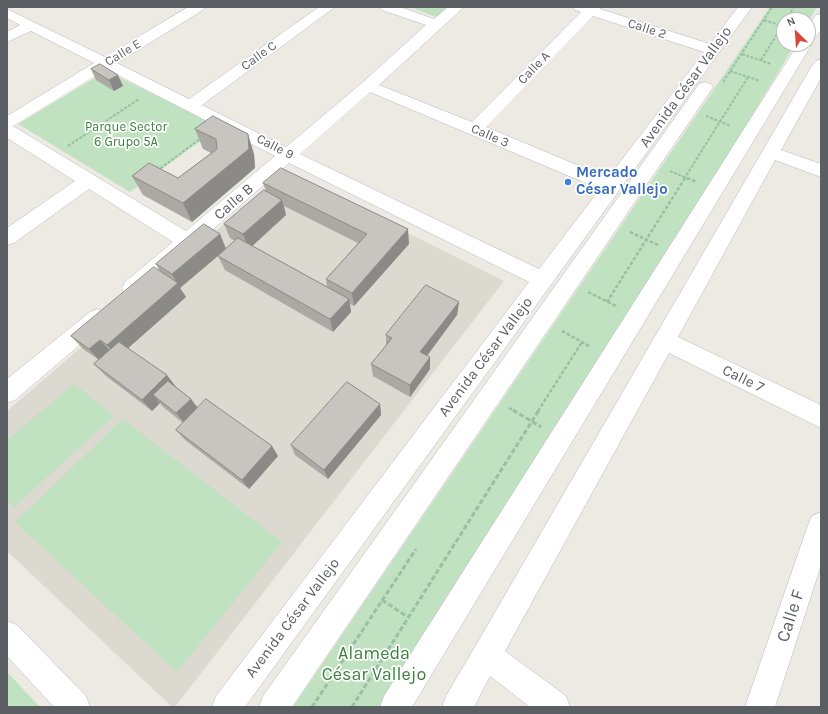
<!DOCTYPE html>
<meta charset="utf-8">
<style>
body{margin:0}
#map{position:relative;width:828px;height:714px;overflow:hidden;background:#eceae2;font-family:Karla,sans-serif}
canvas{display:block}
.frame{position:absolute;inset:0;border:8px solid #5b5e62;pointer-events:none}
.north{position:absolute;left:776px;top:12px;width:40px;height:40px;box-sizing:border-box;background:#fff;border:1px solid #bdbfc0;border-radius:50%;rotate:335deg;font-size:11px;font-weight:700;line-height:16px;text-align:center;color:#5b5e62}
.north::after{content:'';display:block;margin:auto;width:14px;height:18px;background:#db4639;clip-path:polygon(50% 0,100% 100%,50% 72%,0 100%)}
</style>
<div id="map">
<canvas width="828" height="714"></canvas>
<div class="frame"></div>
<div class="north">N</div>
</div>
<script>
const ctx = document.querySelector('canvas').getContext('2d');
ctx.lineJoin = 'round';
function fill(path, color) { ctx.fillStyle = color; ctx.fill(path, 'evenodd'); }
function stroke(path, color, width, dash) { ctx.strokeStyle = color; ctx.lineWidth = width; ctx.lineCap = dash ? 'butt' : 'round'; ctx.setLineDash(dash || []); ctx.stroke(path); }
function write(font, color, halo, rows, align = 'center') {
  ctx.font = font + ' Karla,sans-serif'; ctx.lineWidth = 3.5; ctx.setLineDash([]); ctx.textBaseline = 'middle'; ctx.strokeStyle = halo; ctx.fillStyle = color; for (const [text, x, y, turn = 0] of rows) {
    ctx.save(); ctx.translate(x, y); ctx.rotate((+turn || 0) * Math.PI / 180); ctx.textAlign = isNaN(turn) ? turn : align; if (halo) ctx.strokeText(text, 0, 0); ctx.fillText(text, 0, 0); ctx.restore();
  }
}
const education = new Path2D(`
 M285 172 504 281 175 707H172L7 551V411Z`);
const green = new Path2D(`
 M411 7H452L438 18Z
 M770 7H817L808 22V20H784V44H795L398 707H293Z
 M106 71 220 127 130 192 18 124Z
 M74 384 114 416 14 507 7 500V440Z
 M123 419 282 542 177 672 15 522Z
 M7 672 40 707H7Z`);
const pathFar2 = new Path2D(`
 M764 20 782 26
 M786 20 794 7
 M742 54 771 64
 M761 60 784 23
 M730 71 760 81
 M723 82 772 7
 M706 116 731 126
 M68 146 139 99
 M157 171 201 138
 M670 171 689 179
 M684 179 748 77`);
const pathFar1 = new Path2D(`
 M687 178 697 182
 M630 232 658 245
 M588 292 618 307
 M607 302 685 178
 M562 331 591 347
 M509 408 514 411
 M538 411 582 342`);
const path = new Path2D(`
 M513 410 541 427
 M382 600 408 617
 M312 707 416 549
 M352 707 539 410`);
const minor = new Path2D(`
 M188 7H205L203 10 117 63 189 99 319 7H335L202 105 286 147 362 83 426 25 382 10 380 7H400L434 19 448 7H464L379 85 472 122 581 12 575 10 573 7H601L600 9 710 44 738 7H752L245 707H212L216 696 529 282 289 163 197 243 195 247 191 248 139 294 132 296 125 294 122 288 125 282 173 242 89 189 14 243 7 245V228L75 181 7 138V116L94 63 31 31 7 42V32L20 25 7 18V9L105 57ZM593 16 704 52 608 178 486 127ZM106 69 275 156 186 231 13 126ZM370 92 600 189 539 269 300 154Z
 M821 14V30L811 43 812 44 412 707H380L384 696 798 44H808V27L816 15Z
 M821 59V78L781 150 821 164V177L775 160 678 337 821 405V428L669 353 505 651 566 696 570 707H530L490 676 474 707H442L446 696 476 645 813 64 816 61Z
 M705 82 711 84 713 87 292 707H259L263 696 699 84Z
 M97 309 104 312 108 318 104 324 15 400 7 403V379L90 312Z
 M821 512V565L775 707H745L808 525 812 516Z
 M7 621 17 625 86 696 90 707H54L7 656Z`);
const wall = new Path2D(`
 M91 69 123 86 114 91 96 80Z
 M195 129 254 154 255 168 192 222 143 195 132 176 178 178 211 153 203 149Z
 M263 183 409 244 354 306 350 304 351 312 333 332 225 270 218 256 235 241 230 238 224 224 266 191ZM284 206 358 243 326 279 327 287 252 246 286 215Z
 M220 234 226 249 180 288 186 297 128 348 191 399 198 408 278 456 249 489 185 440 176 430 183 423 162 406 160 403 152 411 106 376 94 364 99 360 83 349 71 336 160 272 156 264Z
 M459 302 457 315 427 356 430 369 410 397 373 376 371 364 386 346V335Z
 M380 404 381 415 328 479 295 455 291 445Z`);
const shadedWall = new Path2D(`
 M118 75 123 86 114 91 109 80Z
 M248 134 254 154 255 168 192 222 183 203Z
 M282 200 286 215 249 249 243 234Z
 M408 229 409 244 354 306 352 293Z
 M220 234 226 249 180 288 186 297 118 357 107 345 177 283 172 274Z
 M349 299 351 312 333 332 330 319Z
 M459 302 457 315 420 365V352Z
 M100 340 111 352 101 362 89 349Z
 M430 357V369L410 397V385Z
 M167 375 176 387 161 402 153 395 160 403 152 411 142 400Z
 M191 399 199 410 185 424 176 413Z
 M380 404 381 415 328 479 324 470Z
 M272 446 278 456 249 489 242 480Z`);
const building = new Path2D(`
 M100 64 118 75 109 80 91 69Z
 M213 116 248 134 249 149 183 203 132 176 149 163 178 178 217 149 216 139 195 129Z
 M281 168 408 229 352 293 326 279 367 234 263 183Z
 M264 190 282 200 243 234 224 224Z
 M204 224 220 234 172 274 156 264Z
 M238 238 349 299 330 319 218 256Z
 M154 267 178 283 107 345 100 340 89 349 71 336Z
 M426 285 459 302 420 352 430 357 410 385 371 364 392 338 386 335Z
 M119 342 167 375 142 400 94 364Z
 M168 381 191 399 176 413 153 395Z
 M347 382 380 404 324 470 291 445Z
 M206 399 272 446 242 480 176 430Z`);
const markers = [
 [568,182,4,"#3f7fe0"]
];
const farStreetnames = [
 ["Calle 2",647,29,18],
 ["Calle E",123,53,-31],
 ["Calle C",259,56,-36],
 ["Calle A",534,68,-46],
 ["Calle 3",490,136,23],
 ["Calle 9",275,147,27]
];
const farParknames = [
 ["Parque Sector",126,127],
 ["6 Grupo 5A",126,142]
];
const streetNames = [
 ["Avenida César Vallejo",686,87,-54],
 ["Calle B",234,202,-41],
 ["Avenida César Vallejo",486,357,-53],
 ["Calle 7",743,379,26],
 ["Avenida César Vallejo",293,618,-53]
];
const shopNames = [
 ["Mercado",576,173],
 ["César Vallejo",576,190]
];
const nearStreetnames = [
 ["Calle F",791,616,-72]
];
const nearParknames = [
 ["Alameda",374,654],
 ["César Vallejo",374,675]
];
fill(education, '#dcd9d0');
fill(green, '#c0e2c0');
stroke(minor, '#b5b8bc', 1);
stroke(pathFar2, '#98c0a4', 2, [3, 1.5]);
stroke(pathFar1, '#98c0a4', 2.5, [3.5, 2]);
stroke(path, '#98c0a4', 3, [5, 2.5]);
fill(minor, '#fff');
fill(wall, '#aca9a5');
fill(shadedWall, '#8c8a86');
fill(building, '#c8c5c0');
stroke(building, '#8c8a86', 1);
for (const [x, y, r, color] of markers) { const dot = new Path2D(); dot.arc(x, y, r, 0, 2 * Math.PI); ctx.fillStyle = color; ctx.fill(dot); stroke(dot, '#fff', 1.5); }
write('13px', '#5b5e62', '#fff', farStreetnames);
write('13px', '#3b813e', '#fff', farParknames);
write('15px', '#5b5e62', '#fff', streetNames);
write('bold 15px', '#366cbe', '#fff', shopNames, 'left');
write('18px', '#5b5e62', '#fff', nearStreetnames);
write('18px', '#3b813e', '#fff', nearParknames);
</script>
